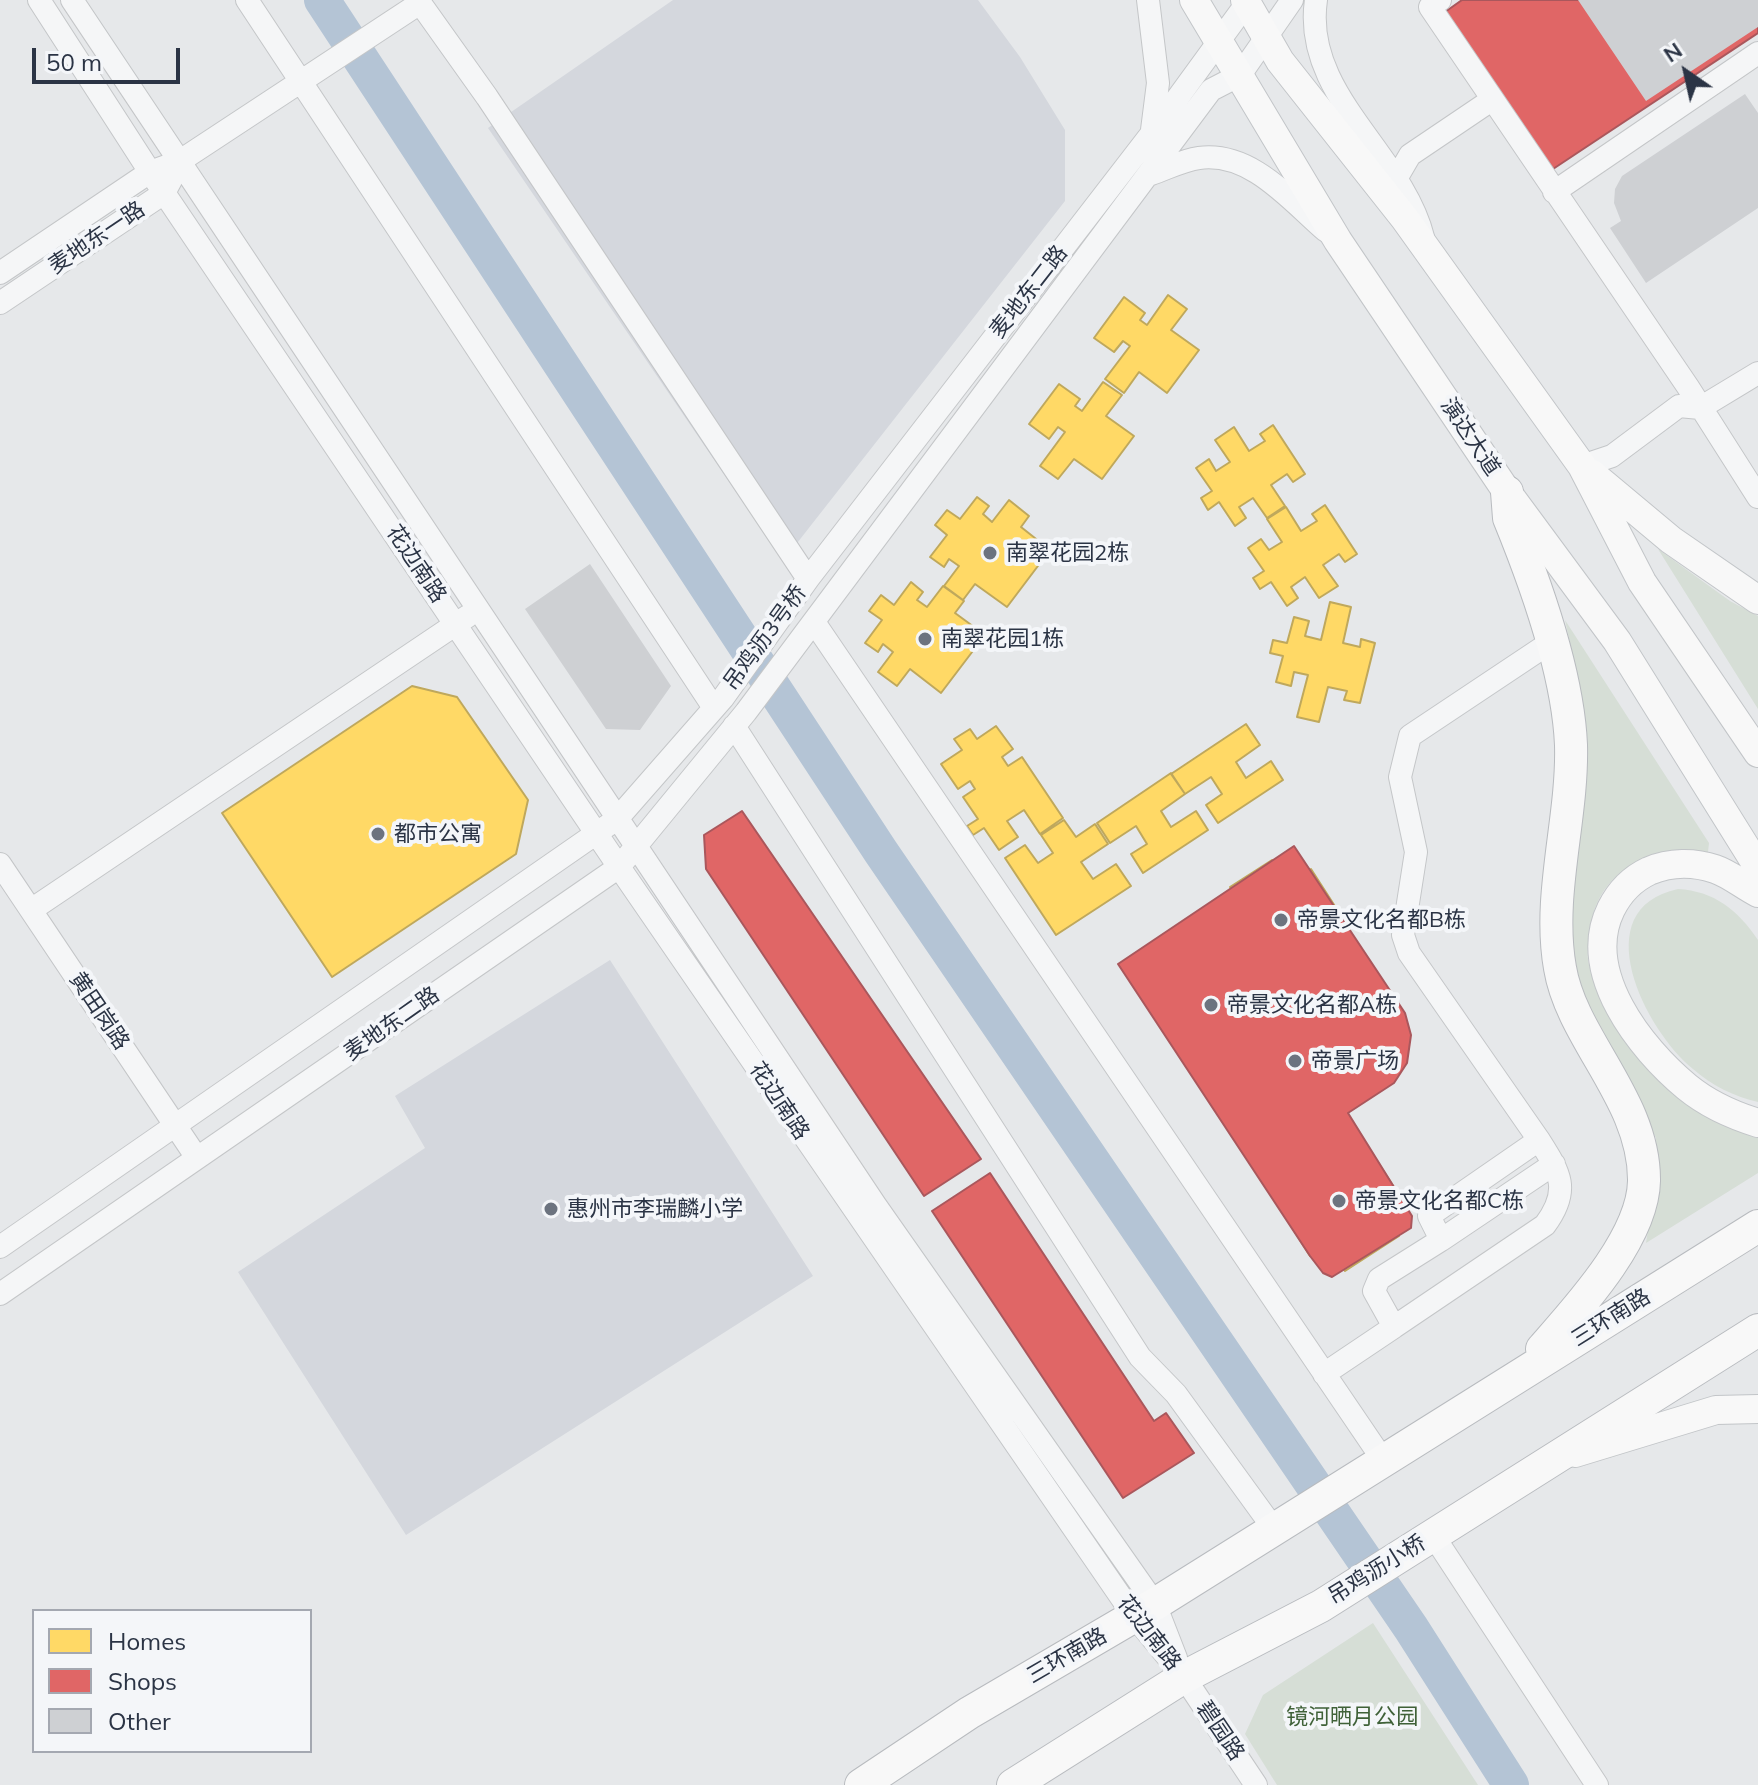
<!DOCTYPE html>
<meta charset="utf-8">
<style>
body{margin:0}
#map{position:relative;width:1758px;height:1785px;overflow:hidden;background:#e6e8ea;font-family:Mulish,sans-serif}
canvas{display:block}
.legend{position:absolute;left:32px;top:1609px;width:280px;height:144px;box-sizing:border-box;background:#f4f6f9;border:2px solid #a4a8b1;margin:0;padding:10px 14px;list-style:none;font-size:24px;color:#2b3445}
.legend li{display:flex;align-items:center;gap:16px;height:40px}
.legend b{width:40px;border:2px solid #a4a8b1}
.north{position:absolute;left:1646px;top:32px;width:80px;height:80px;-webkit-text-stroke:6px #f4f6f9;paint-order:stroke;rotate:326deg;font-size:22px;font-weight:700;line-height:32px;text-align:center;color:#2b3445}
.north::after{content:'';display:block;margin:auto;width:28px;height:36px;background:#2b3445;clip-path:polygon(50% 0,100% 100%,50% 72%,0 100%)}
.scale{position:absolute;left:32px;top:48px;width:148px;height:36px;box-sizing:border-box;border:4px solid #2b3445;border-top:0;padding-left:10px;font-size:24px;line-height:28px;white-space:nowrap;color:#2b3445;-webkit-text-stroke:6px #f4f6f9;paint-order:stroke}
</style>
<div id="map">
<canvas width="1758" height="1785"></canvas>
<ul class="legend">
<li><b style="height:22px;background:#ffd966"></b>Homes</li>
<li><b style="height:22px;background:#e06666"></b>Shops</li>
<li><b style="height:22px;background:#ced0d3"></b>Other</li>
</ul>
<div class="north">N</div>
<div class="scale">50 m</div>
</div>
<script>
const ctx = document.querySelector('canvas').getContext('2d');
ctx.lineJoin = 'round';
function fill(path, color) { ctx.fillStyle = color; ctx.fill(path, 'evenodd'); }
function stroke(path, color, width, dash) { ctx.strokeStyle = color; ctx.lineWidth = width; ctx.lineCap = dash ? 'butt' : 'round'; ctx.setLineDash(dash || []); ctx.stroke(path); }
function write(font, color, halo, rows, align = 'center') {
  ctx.font = font + ' Mulish,"Noto Sans SC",sans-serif'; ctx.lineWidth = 8; ctx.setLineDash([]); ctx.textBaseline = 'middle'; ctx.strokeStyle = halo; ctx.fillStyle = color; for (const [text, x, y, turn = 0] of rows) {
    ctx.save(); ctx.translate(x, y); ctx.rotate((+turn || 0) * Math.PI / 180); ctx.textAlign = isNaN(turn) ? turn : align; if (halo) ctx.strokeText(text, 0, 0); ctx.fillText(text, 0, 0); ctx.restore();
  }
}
const built = new Path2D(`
 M673 0H978L1020 57 1065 130V201L783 561 488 128Z
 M610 960 813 1276 406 1535 238 1272 425 1148 395 1096Z`);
const green = new Path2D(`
 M1658 549 1730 601 1758 616V709Z
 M1565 620 1709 843 1708 852C1653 847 1599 867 1590 929 1589 941 1586 954 1589 965 1615 1043 1679 1115 1758 1138V1173L1646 1243 1657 1172 1656 1138 1574 980 1568 954 1575 667Z
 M1678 889C1714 891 1738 910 1758 940V1102C1735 1097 1711 1085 1693 1069 1645 1030 1584 909 1678 889Z
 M1373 1623 1478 1785H1277L1245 1734 1263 1695Z`);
const homes = new Path2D(`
 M1168 295 1187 309 1171 330 1199 350 1167 393 1139 372 1124 393 1105 379 1130 346 1123 341 1114 352 1094 338 1124 297 1145 313 1140 320 1147 325Z
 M1103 382 1122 395 1106 416 1134 436 1102 479 1074 459 1058 479 1040 466 1065 432 1058 427 1049 439 1029 424 1059 384 1080 399 1075 406 1082 411Z
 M1273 425 1305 474 1293 482 1287 474 1271 485 1285 506 1267 518 1253 498 1239 507 1246 518 1235 526 1219 502 1208 510 1201 498 1212 491 1196 468 1209 459 1216 471 1230 462 1215 440 1234 427 1249 451 1265 441 1260 434Z
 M977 497 989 506 983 514 992 522 1009 500 1029 516 1021 527 1050 550 1007 607 975 584 963 600 944 586 959 566 949 559 944 567 930 557 947 535 935 525 947 510 960 519Z
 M1325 505 1357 554 1345 562 1339 554 1323 565 1338 586 1319 598 1305 577 1291 587 1298 598 1287 606 1271 582 1260 589 1253 578 1264 571 1248 548 1261 539 1269 550 1282 542 1267 519 1286 507 1301 531 1317 521 1312 514Z
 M911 582 923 592 917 600 927 607 943 586 964 601 955 613 985 635 941 693 910 669 897 686 878 672 893 652 883 644 878 652 865 643 882 620 869 611 881 595 894 605Z
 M1330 602 1351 607 1343 643 1360 647 1361 639 1375 643 1360 703 1344 700 1347 691 1328 687 1319 722 1297 717 1308 675 1294 672 1291 686 1276 682 1283 656 1270 653 1273 640 1287 643 1294 617 1309 621 1305 636 1321 640Z
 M412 686 457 697 528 800 516 854 332 977 222 813Z
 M1246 724 1260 745 1236 762 1246 778 1271 761 1283 780 1218 823 1206 805 1222 794 1211 777 1185 794 1171 774Z
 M996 726 1013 749 1002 757 1008 766 1022 757 1063 818 1040 834 1024 810 1007 821 1018 837 999 850 984 828 973 835 967 826 978 819 963 797 975 789 970 781 958 789 941 764 962 750 954 739 970 729 977 739Z
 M1171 773 1185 794 1161 811 1171 827 1196 811 1208 830 1143 873 1131 854 1147 844 1136 826 1110 843 1097 823Z
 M1064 820 1076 837 1095 824 1108 844 1081 862 1093 879 1116 864 1131 886 1056 935 1005 858 1025 845 1038 863 1053 853 1041 835Z
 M1272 860 1287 884 1311 869 1340 914 1322 926 1341 955 1286 990 1269 964 1251 975 1220 926 1245 910 1230 887Z
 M1202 945 1218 969 1242 954 1270 999 1252 1011 1271 1041 1217 1075 1199 1049 1182 1060 1151 1011 1176 995 1161 972Z
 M1331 1141 1346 1165 1370 1150 1399 1195 1381 1207 1399 1236 1345 1271 1328 1245 1310 1256 1279 1207 1304 1192 1289 1168Z`);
const shops = new Path2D(`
 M1462 0H1758V33L1550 171 1445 12Z
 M742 811 981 1159 924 1196 706 869 704 835Z
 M1294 846 1405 1013 1411 1035 1407 1063 1394 1083 1348 1113 1412 1216 1411 1228 1332 1277 1323 1273 1310 1256 1118 964Z
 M990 1173 1154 1421 1166 1413 1194 1453 1123 1498 932 1211Z`);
const river = new Path2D(`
 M322 0 881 852 1411 1628 1511 1785`);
const building = new Path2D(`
 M1578 0H1758V27L1646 101Z
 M1745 94 1758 113V208L1646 283 1610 228 1621 221 1614 203 1615 189 1622 176Z
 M590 564 671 686 640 730 606 729 525 609Z`);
const minor = new Path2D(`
 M39 0 150 172 619 867 1134 1616 1184 1677 1256 1785
 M72 0 876 1206 1155 1604 1176 1658
 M247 0 714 708
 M418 0 487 97 808 579
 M1148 0 1158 83 1152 130
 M1316 0C1302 94 1402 153 1423 237
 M1440 0 1430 7 1688 387 1758 497
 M1151 174C1166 169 1183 160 1199 158 1251 151 1290 200 1326 231
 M1396 179 1410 155 1490 101
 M1554 192 1758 53
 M0 273 150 172 180 161 420 3
 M0 303 164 193 171 180
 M1582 466 1612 456 1679 406 1700 408 1758 373
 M814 622 1383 1460
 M734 726 1140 1357 1176 1394 1274 1529
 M0 864 197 1158
 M31 910 468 616
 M1441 1240 1554 1164
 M0 1247 617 819 723 698 808 579 1155 129 1249 0
 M0 1294 619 867 746 712 1211 90 1240 75 1292 0
 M1394 1327 1545 1225C1571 1190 1560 1173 1539 1140
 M1324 1374 1394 1327 1374 1291 1379 1279 1441 1240 1429 1216 1539 1140 1409 953 1403 935 1416 852 1400 777 1410 736 1551 642
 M1433 1535 1597 1785`);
const major = new Path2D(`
 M1194 0 1338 241 1507 492 1617 641 1758 867
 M1245 0 1280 61 1405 219 1582 466 1642 582 1758 753
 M1592 474 1671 540 1758 600
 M1758 893C1744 886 1730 874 1715 869 1694 862 1670 862 1649 871 1632 879 1620 891 1611 909 1580 972 1640 1048 1687 1087 1709 1105 1732 1115 1758 1123
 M1575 1453 1716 1410 1758 1409`);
const highway = new Path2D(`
 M1507 492 1509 518C1536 584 1568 673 1571 745 1573 819 1547 895 1560 968 1572 1040 1645 1100 1644 1181 1643 1238 1578 1308 1542 1349
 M861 1785 969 1713 1155 1604 1758 1226
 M1013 1785 1184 1677 1321 1606 1758 1330`);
const markers = [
 [990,553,8,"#6c737f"],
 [925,639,8,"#6c737f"],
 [378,834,8,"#6c737f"],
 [1281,920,8,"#6c737f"],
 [1211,1005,8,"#6c737f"],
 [1295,1061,8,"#6c737f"],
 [1339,1201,8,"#6c737f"],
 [551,1209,8,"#6c737f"]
];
const streetNames = [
 ["麦地东一路",97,238,-34],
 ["麦地东二路",1029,292,-52],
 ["演达大道",1470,437,56],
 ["花边南路",416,564,56],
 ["吊鸡沥3号桥",765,638,-54],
 ["黄田岗路",99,1011,56],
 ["麦地东二路",392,1024,-35],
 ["花边南路",779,1101,56],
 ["三环南路",1611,1318,-32],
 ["吊鸡沥小桥",1377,1570,-32],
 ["花边南路",1149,1633,52],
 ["三环南路",1067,1656,-30],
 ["碧园路",1220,1731,56]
];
const poiNames = [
 ["南翠花园2栋",1006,553],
 ["南翠花园1栋",941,639],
 ["都市公寓",394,834],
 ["帝景文化名都B栋",1297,920],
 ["帝景文化名都A栋",1227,1005],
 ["帝景广场",1311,1061],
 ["帝景文化名都C栋",1355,1201],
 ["惠州市李瑞麟小学",567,1209]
];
const parkNames = [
 ["镜河晒月公园",1352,1717]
];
fill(built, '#d4d7dd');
fill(green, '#d6ded6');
fill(homes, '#ffd966');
stroke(homes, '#bfa85c', 2);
fill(shops, '#e06666');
stroke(shops, '#aa575c', 2);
stroke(river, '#b4c4d5', 36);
fill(building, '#ced0d3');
stroke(minor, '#c4c6c8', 24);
stroke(major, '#c2c5c8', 30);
stroke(highway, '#b8bbbf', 34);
stroke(minor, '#f5f6f7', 22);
stroke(major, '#f8f8f8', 28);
stroke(highway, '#f8f8f8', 32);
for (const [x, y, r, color] of markers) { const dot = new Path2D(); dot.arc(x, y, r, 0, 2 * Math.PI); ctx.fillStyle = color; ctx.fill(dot); stroke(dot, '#f4f6f9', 3); }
write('22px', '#2b3445', '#f4f6f9', streetNames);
write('22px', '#2b3445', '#f4f6f9', poiNames, 'left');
write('22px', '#3f6138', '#f4f6f9', parkNames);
</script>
